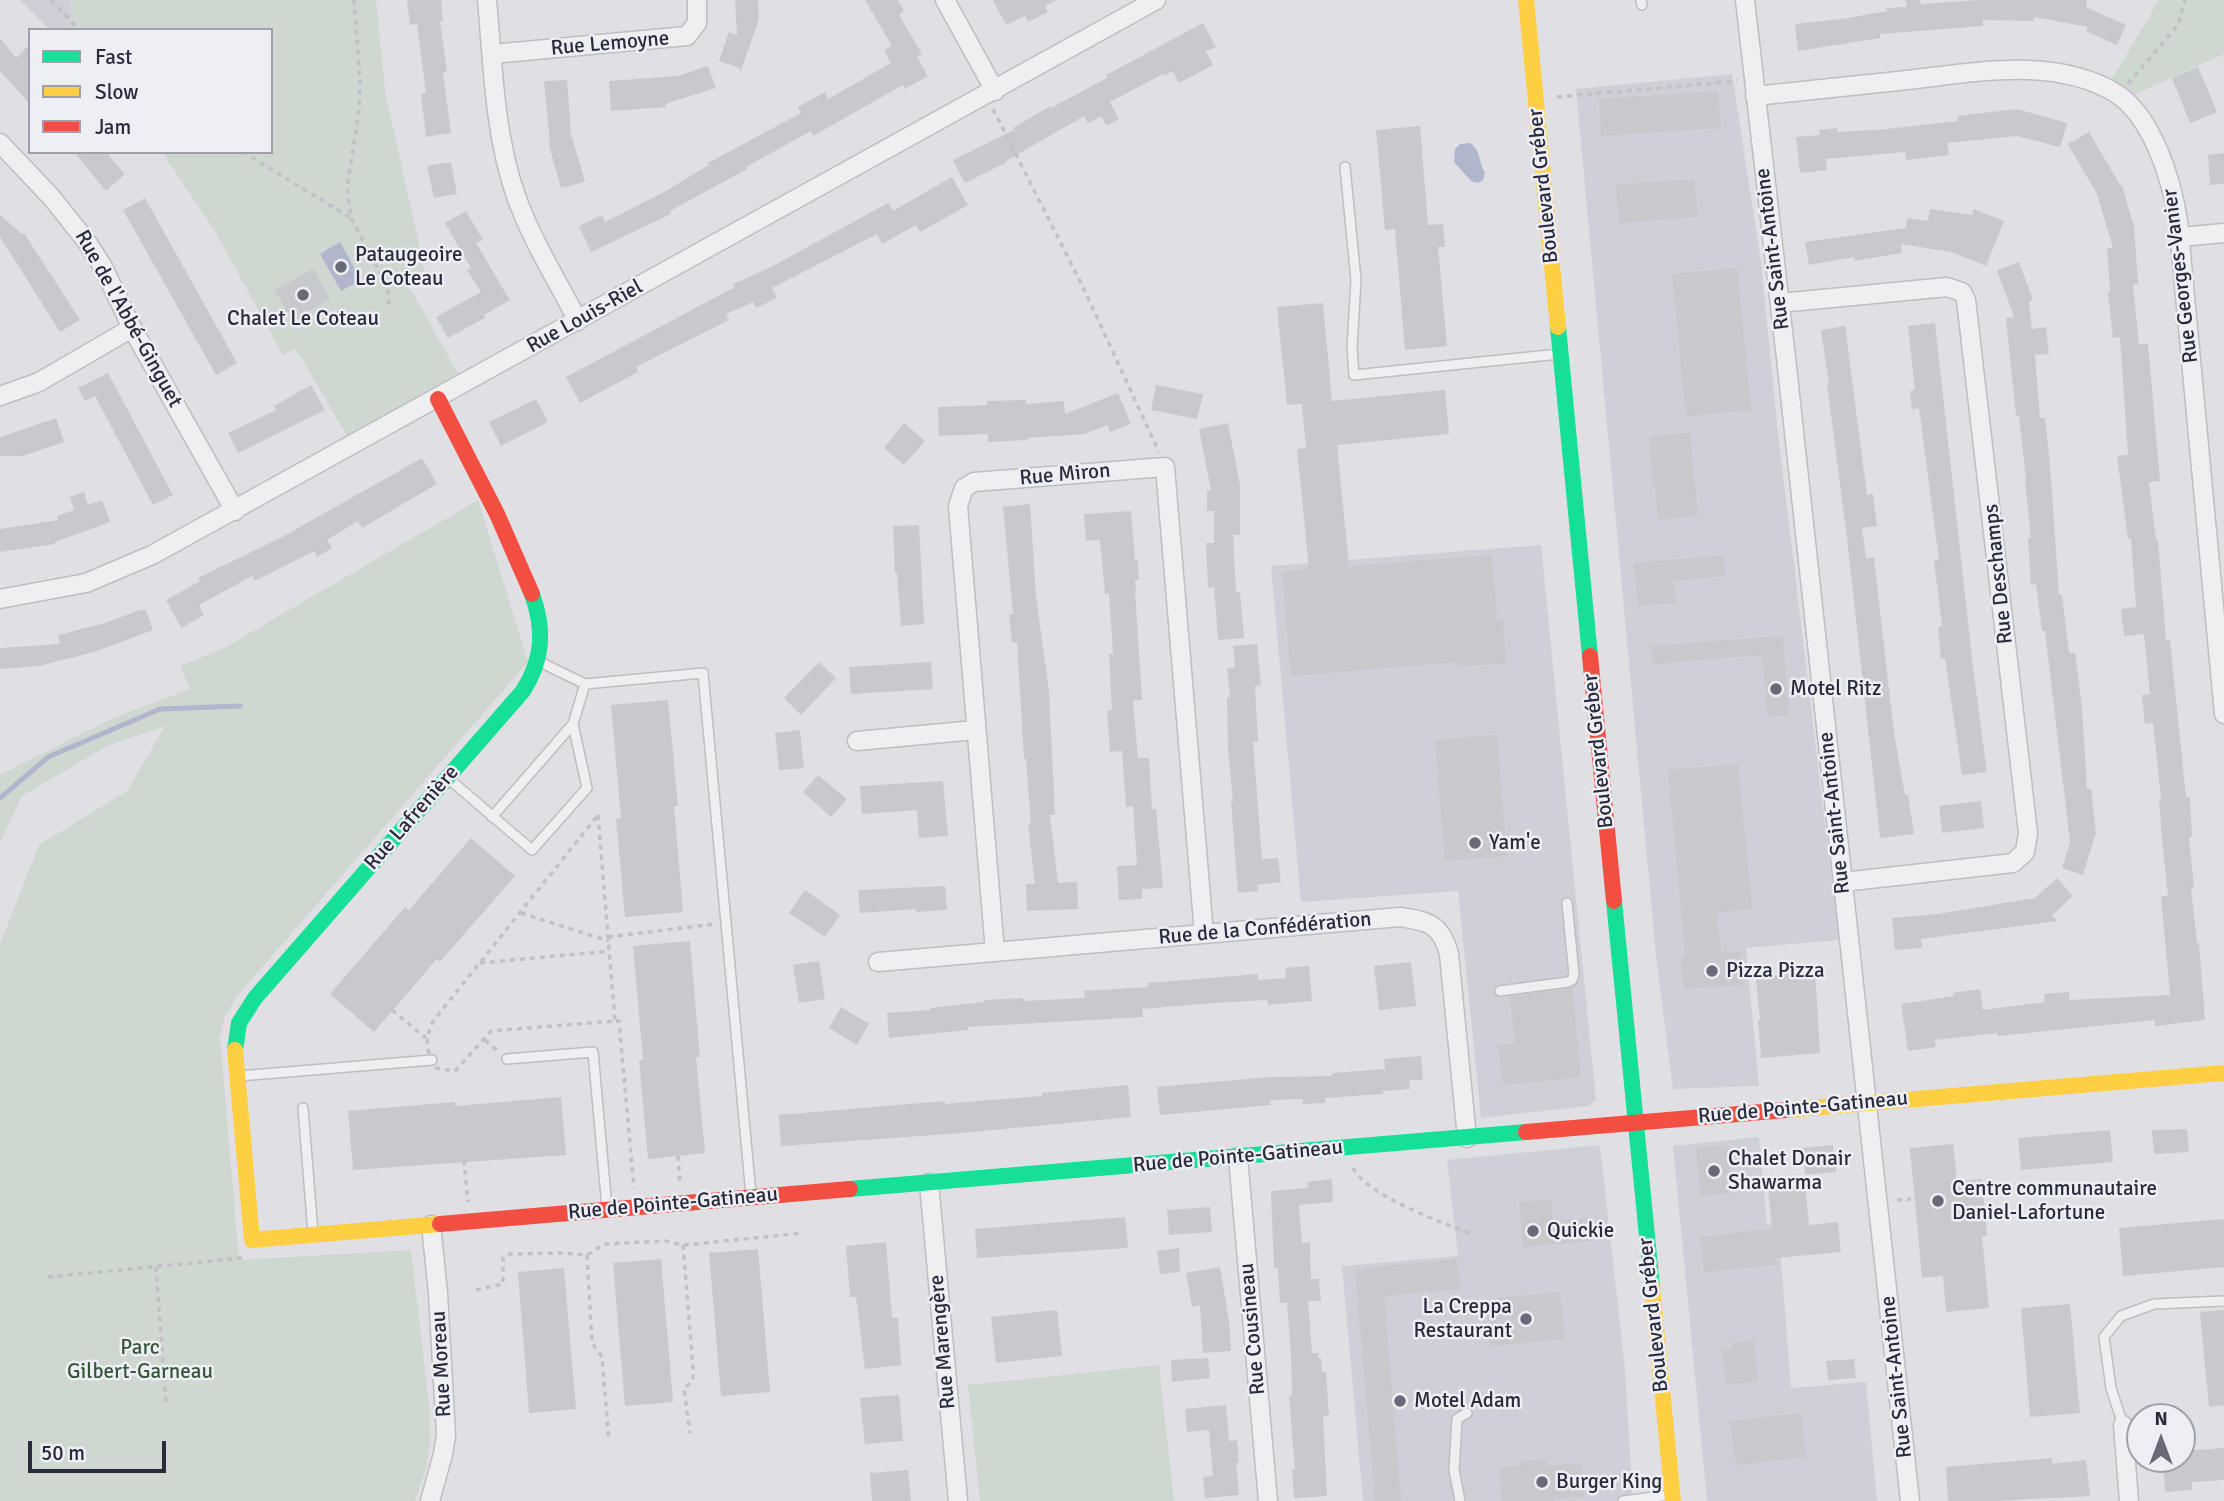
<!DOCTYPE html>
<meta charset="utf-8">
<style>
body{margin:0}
#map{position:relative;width:2224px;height:1501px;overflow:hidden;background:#e0e0e4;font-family:Signika,sans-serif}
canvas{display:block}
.legend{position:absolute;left:28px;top:28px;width:245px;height:126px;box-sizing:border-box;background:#edeff4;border:2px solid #9fa1aa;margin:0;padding:9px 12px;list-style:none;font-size:21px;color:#292b3c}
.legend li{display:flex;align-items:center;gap:14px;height:35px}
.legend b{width:35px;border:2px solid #9fa1aa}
.north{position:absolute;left:2126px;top:1403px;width:70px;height:70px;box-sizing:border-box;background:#edeff4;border:2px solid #9fa1aa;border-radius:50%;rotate:0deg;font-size:19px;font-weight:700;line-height:28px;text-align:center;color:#292b3c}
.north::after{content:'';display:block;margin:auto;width:24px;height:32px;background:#696a77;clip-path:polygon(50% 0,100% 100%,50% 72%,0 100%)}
.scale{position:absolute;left:28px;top:1441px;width:138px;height:32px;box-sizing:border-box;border:4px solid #292b3c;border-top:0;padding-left:9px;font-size:21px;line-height:24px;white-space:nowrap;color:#292b3c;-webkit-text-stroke:5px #edeff4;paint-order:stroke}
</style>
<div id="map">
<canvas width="2224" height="1501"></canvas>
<ul class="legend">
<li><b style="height:9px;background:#16e098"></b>Fast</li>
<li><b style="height:9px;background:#ffcf43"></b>Slow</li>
<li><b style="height:9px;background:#f24e42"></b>Jam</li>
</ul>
<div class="north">N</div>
<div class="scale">50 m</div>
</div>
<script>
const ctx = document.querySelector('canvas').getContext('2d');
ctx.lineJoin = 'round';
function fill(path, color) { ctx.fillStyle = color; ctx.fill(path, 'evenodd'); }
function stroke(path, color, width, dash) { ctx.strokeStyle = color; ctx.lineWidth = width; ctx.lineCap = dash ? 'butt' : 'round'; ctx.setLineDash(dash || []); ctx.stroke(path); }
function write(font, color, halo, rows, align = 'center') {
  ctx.font = font + ' Signika,sans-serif'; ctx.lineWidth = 5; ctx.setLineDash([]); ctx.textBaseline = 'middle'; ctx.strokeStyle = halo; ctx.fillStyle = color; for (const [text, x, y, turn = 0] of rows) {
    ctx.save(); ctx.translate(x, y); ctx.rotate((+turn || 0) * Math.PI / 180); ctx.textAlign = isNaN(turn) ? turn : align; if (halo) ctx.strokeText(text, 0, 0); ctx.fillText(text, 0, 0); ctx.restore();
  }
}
const built = new Path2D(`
 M20 0H70L72 30H50Z
 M1732 74 1761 262 1778 433 1839 940 1746 948 1759 1086 1673 1089 1656 955 1576 89Z
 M1541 545 1596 1100 1589 1106 1481 1118 1458 891 1301 902 1271 566Z
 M1759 1137 1767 1224 1778 1223 1791 1388 1866 1382 1877 1501H1707L1673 1146Z
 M1600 1145 1625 1369 1633 1501H1363L1342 1266 1458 1256 1447 1160Z`);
const green = new Path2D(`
 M70 0H376L385 91 427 281 410 288 464 384 353 446 296 349 283 355 215 231 162 152H271V30H72Z
 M2159 0H2224V54L2123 100 2106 89Z
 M478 500 528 662 237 996 225 1016 220 1037 239 1260 411 1250 429 1404 430 1444 426 1467 415 1501H0V944L39 845 127 791 165 726 107 746 22 796 0 843V775L111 719 190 689 180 666 224 648Z
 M1159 1365 1174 1501H980L968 1385Z`);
const water = new Path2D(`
 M1469 143C1481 148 1478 162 1485 172L1483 180 1478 183 1471 181 1454 162 1455 149 1460 144Z
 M340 242 361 280 341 291 320 254Z`);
const stream = new Path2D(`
 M0 798 48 757 160 709 240 706`);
const building = new Path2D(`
 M407 0H441L443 21H440L447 72H443L451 133 426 137 421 94 426 93 417 24 410 25Z
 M735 0H758L759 19 740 73V68L719 61 729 32 737 35Z
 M865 0H898L904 11 899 15 922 54 917 57 928 76 905 89 903 85 813 136 811 131 746 167 747 169 670 211 671 214 591 252 579 226 602 215 605 222 664 192 709 165 708 163 801 113 798 107 825 92 828 99 891 63 884 50 892 46Z
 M993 0H1057L1045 6 1048 12 1028 22 1025 16 1006 25Z
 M1906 0H1920L1921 4 1978 0H2087L2086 7 2126 25 2117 45 2086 31 2088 27 2034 17V21L1983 20V26L1880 34V38L1798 51 1795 24 1842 19 1887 11V8L1907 7Z
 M1203 23 1216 47 1206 51 1213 65 1179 83 1173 71 1163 76V74L1110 102 1119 119 1106 126 1101 116 1088 123 1084 116 1006 161 1007 162 965 183 953 160 1014 130 1013 128 1050 106 1051 108 1107 78 1106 75Z
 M0 38 16 58 30 44V104L0 71Z
 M708 66 716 88 665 104 666 107 611 111 609 81 678 76Z
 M2198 67 2217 112 2190 123 2172 78Z
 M567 80 571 134 585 182 561 188 548 142H550L544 81Z
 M1718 91 1721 128 1601 136 1599 99Z
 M2017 109 2067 123 2060 147 2017 136 1947 143 1949 155 1906 160 1905 152 1826 159 1827 170 1800 173 1796 137 1820 135 1819 130 1837 128V132L1877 130 1958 121 1957 116Z
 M1420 126 1428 225 1443 224 1445 247H1438L1447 346 1405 350 1395 229 1385 230 1376 130Z
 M2089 132 2120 185H2122L2134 227 2138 284 2133 285 2139 344H2148L2160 481 2149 482 2156 540H2158L2166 640H2170L2186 797H2190L2192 837H2189L2194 887H2191L2197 943H2199L2205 1020 2155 1026V1020L1998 1036 1997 1033 1935 1040 1936 1047 1908 1051 1901 1004 1954 996 1953 993 1980 989 1983 1010 2045 1002 2044 994 2069 992V1000L2170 995 2161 896H2168L2162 839 2159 799H2161L2153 723 2145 724 2142 695 2150 694 2144 634 2124 636 2121 609 2136 607 2131 538 2128 539 2117 456 2128 455 2120 337 2113 338 2108 292 2110 291 2107 248H2113L2097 194 2068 144Z
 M74 152H106L125 174 106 191Z
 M2224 153V184L2210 185 2208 155Z
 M451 162 457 194 434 198 427 166Z
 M952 177 968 205 920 232 916 225 882 244 877 234 772 288 777 298 756 308 753 302 726 314 729 320 636 367 638 372 580 403 566 377 735 287 733 284 771 267 888 203 893 211Z
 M1694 179 1698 217 1619 223 1616 185Z
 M145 198 237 363 216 375 123 210Z
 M1930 209 1972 215 1974 209 2004 221 1986 266 1951 252 1901 244 1902 253 1854 261V257L1809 265 1805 242 1906 228 1907 218 1928 221Z
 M466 211 483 240 476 243 510 300 484 315 485 318 448 338 436 317 481 292 467 270 471 268 445 223Z
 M0 215 22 234 24 233 80 320 60 332 0 237Z
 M2019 262 2033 300 2029 302 2032 329 2046 327 2049 354 2035 355 2040 418H2045L2050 465 2059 595H2062L2069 653H2075L2082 707 2087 789H2091L2096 833 2083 875 2062 868 2070 842 2045 631H2042L2036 584 2031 585 2028 538H2031L2025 480H2026L2019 416H2016L2006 318 2014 317 1997 270Z
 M1737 268 1751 410 1686 416 1672 274Z
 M313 269 330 299 292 321 275 290Z
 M1323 303 1332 401 1445 390 1449 434 1337 445 1349 566 1492 555 1497 621H1503L1506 663 1457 667 1456 662 1291 676 1282 572 1309 569 1297 449 1306 448 1302 404 1287 405 1277 307Z
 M1935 323 1973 668 1987 772 1962 775 1945 658 1941 659 1938 627 1942 626 1934 561 1939 560 1919 408 1912 409 1910 391 1915 390 1908 326Z
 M1845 326 1867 495 1873 494 1877 526 1862 528 1866 558H1874L1894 733 1905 795H1908L1914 834 1880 838 1847 538 1827 384H1829L1821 330Z
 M108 373 173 495 153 505 95 396 85 401 78 388Z
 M311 385 325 410 238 453 228 433 276 410 274 406Z
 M1156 385 1203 394 1197 419 1151 410Z
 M1118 393 1131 424 1110 432 1107 425 1085 434 1027 438V440L988 442V434L939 436 938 407 987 405V401L1026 400V404L1064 401 1065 414Z
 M536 399 548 422 501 446 489 422Z
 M56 418 64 442 22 456H0V437Z
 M904 423 925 441 904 465 884 448Z
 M1228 423 1240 485V535H1233L1236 592H1240L1244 638 1218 640 1214 587 1208 588 1206 543H1214V511H1207V490H1211L1199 429Z
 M1690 433 1698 516 1658 520 1655 486H1652L1650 436Z
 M422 458 437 484 362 528 358 521 327 540 332 548 317 557 314 551 255 581 252 576 199 605 204 615 181 628 166 600 200 581 198 578 284 536Z
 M84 492 88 505 102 500 110 522 55 542V544L0 552V529L58 520 57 516 74 510 70 497Z
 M1030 504 1036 596 1049 692 1055 815H1050L1058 883 1077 882 1078 909 1027 911 1026 884H1035L1028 824H1031L1026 759H1024L1017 642 1012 643 1009 615 1013 614 1003 507Z
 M1131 511 1135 560H1138L1139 580H1135L1136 591H1135L1142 700 1133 701 1138 758H1149L1152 809H1156L1163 888 1142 889V899L1119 900 1117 866 1137 865 1133 806 1126 807 1122 751 1110 752 1107 711 1112 710 1109 654H1113L1109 593 1105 594 1100 540 1086 541 1084 514Z
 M919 525 924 624 901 626 897 573H895L893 526Z
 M1724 555 1725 576 1674 581 1676 603 1638 606 1634 563Z
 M140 610H146L153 630 94 652 39 666 0 669V648L60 644 58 635 105 623Z
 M1783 636 1789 715 1768 717 1762 655 1653 664 1651 646Z
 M1257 644 1261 685 1255 686 1258 742H1253L1262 859 1278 858 1281 882 1257 885 1258 891 1238 893 1231 802H1233L1228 750 1227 697H1230L1227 668 1235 667 1233 646Z
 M819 662 836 678 801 715 784 698Z
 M931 662 933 689 851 694 849 667Z
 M668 700 678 806 674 807 683 912 625 917 616 819 621 818 611 705Z
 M800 730 804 768 779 770 775 733Z
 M1497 735 1507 856 1445 861 1435 740Z
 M1738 764 1752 909 1717 912 1721 953 1740 952 1743 985 1684 989 1681 957 1685 956 1668 770Z
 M818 775 847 799 831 817 803 792Z
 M943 781 948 836 919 838 917 810 862 814 860 786Z
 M1981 801 1984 828 1942 833 1939 806Z
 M471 838 515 876 440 962 437 959 374 1032 330 994 405 907 409 910Z
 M2057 878 2073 896 2052 915 2057 921 1921 939 1922 948 1895 950 1892 918 1938 914 2035 898Z
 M945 886 947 910 916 912 915 909 860 913 858 890Z
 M805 890 840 915 825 937 789 913Z
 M690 941 700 1057H696L705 1153 648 1159 639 1060H643L633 946Z
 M819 961 825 999 799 1003 793 965Z
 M1411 962 1416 1006 1379 1010 1374 966Z
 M1309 966 1312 1001 1268 1005 1267 1000 1213 1003 1142 1009 1143 1017 968 1027V1030L889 1038 887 1013 930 1010V1008L984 1002V1000L1023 998V1001L1085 998 1084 991 1149 987 1148 983 1258 974V980L1286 978 1285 968Z
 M1815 971 1820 1053 1761 1058 1758 1020H1760L1756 978Z
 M1572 988 1581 1077 1503 1085 1498 1045 1515 1044 1510 997Z
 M841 1007 869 1024 857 1045 829 1028Z
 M1421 1056 1423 1080H1409L1410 1089 1383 1091V1094L1325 1098V1103L1303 1104V1099L1270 1100 1271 1105 1160 1115 1157 1087 1269 1077 1332 1076V1073L1385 1069 1384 1059Z
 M1128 1085 1131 1117 962 1133 781 1146 779 1115 945 1101V1104L991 1100 1042 1096V1093Z
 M561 1097 566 1155 353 1170 348 1111 455 1102V1106Z
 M2187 1129 2189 1152 2154 1154 2152 1130Z
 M2110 1130 2113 1162 2021 1170 2018 1138Z
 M1953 1144 1957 1181 1982 1179 1987 1236H1982L1989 1308 1946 1312 1943 1276 1922 1278 1910 1148Z
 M1727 1145 1732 1193 1700 1196 1696 1148Z
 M1833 1145 1836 1172 1805 1175 1803 1148Z
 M1332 1179 1333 1202 1299 1205 1302 1243 1310 1242 1311 1279H1319L1321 1301H1308L1312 1353H1318V1358H1321L1322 1372H1326L1329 1415 1323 1416 1327 1496 1294 1498 1292 1470H1295L1289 1396 1292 1395 1291 1355 1287 1303H1280L1278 1268H1274L1271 1191 1308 1188 1307 1182Z
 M1805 1185 1809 1225 1838 1222 1841 1252 1776 1258V1265L1704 1272 1700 1237 1772 1229 1768 1188Z
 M1551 1200 1553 1221 1590 1218 1592 1241 1523 1247 1519 1202Z
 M1210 1207 1212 1232 1169 1235 1167 1210Z
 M1125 1217 1128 1248 977 1258 975 1229Z
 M2224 1219V1267L2123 1276 2119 1228Z
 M886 1242 892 1318H898L901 1365 865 1369 856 1297H850L846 1246Z
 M1179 1248 1180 1272 1160 1274 1157 1251Z
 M758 1249 770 1392 721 1396 709 1253Z
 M661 1259 673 1402 625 1406 613 1263Z
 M1457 1259 1461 1289 1384 1296 1401 1501H1375L1355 1269Z
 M1220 1267 1229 1321 1231 1351 1203 1353 1200 1305 1192 1307 1186 1273Z
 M564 1268 576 1409 529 1413 518 1272Z
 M1560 1292 1565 1339 1491 1346 1486 1299Z
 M2070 1304 2080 1413 2030 1417 2021 1308Z
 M1057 1310 1062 1356 996 1363 991 1317Z
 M2224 1310V1405L2209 1407 2200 1312Z
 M1754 1340 1758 1381 1726 1385 1722 1350 1733 1349 1732 1343Z
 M1208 1358 1210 1378 1172 1382 1171 1360Z
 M1854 1359 1856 1378 1828 1380 1826 1361Z
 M899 1395 903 1441 865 1444 860 1398Z
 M1226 1405 1229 1441 1237 1440 1239 1463H1236L1239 1495 1205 1498 1203 1477 1213 1476 1209 1430 1187 1432 1185 1409Z
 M1801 1413 1806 1457 1736 1465 1730 1421Z
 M2224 1448V1480L2192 1482V1490L2165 1492 2163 1459H2182V1451Z
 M2052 1458V1464L2086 1460 2090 1496 1996 1501H1948L1946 1467Z
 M1547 1459V1466L1581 1463 1584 1496 1554 1499V1501H1502L1499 1468 1523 1465 1522 1461Z
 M908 1470 911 1501H872L870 1473Z`);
const path = new Path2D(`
 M51 0 79 30
 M354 0 360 79 359 110 347 188 351 218 388 288 389 307
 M2128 84 2178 25 2185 0
 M1557 97 1737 81
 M993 109 1082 285 1159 452
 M243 152 351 218
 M598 815 615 1021 491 1031 455 1071 436 1068C426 1051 424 1038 434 1020Z
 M521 913 609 941
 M608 937 714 924
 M480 963 610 951
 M392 1010 426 1038
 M616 1021H619L634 1188
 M485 1040 497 1051
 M678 1156 680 1185
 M464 1160 468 1202
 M1353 1168C1368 1196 1441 1222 1471 1234
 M1897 1200 1911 1199
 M683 1245 693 1368V1380L684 1389 690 1433
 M587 1255 592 1343 602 1357 609 1441
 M156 1267 166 1404
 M48 1277 243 1258
 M476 1290 503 1284V1257L510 1254 562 1253 587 1255 604 1244 665 1241 683 1245 802 1233`);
const lane = new Path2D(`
 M1641 0 1642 5
 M1345 167 1356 280 1352 348 1354 375 1559 354
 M540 662 585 684 703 673 751 1195
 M449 779 532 850 587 788 573 724
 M492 817 573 724 585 684
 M1500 991 1568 982 1572 980 1574 974 1567 903
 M507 1059 593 1052 607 1208
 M239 1076 432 1060
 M303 1108 313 1233
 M2123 1425 2111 1388 2104 1337 2121 1316 2154 1304 2224 1301
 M1460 1501 1454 1470 1457 1419 1467 1413
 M1623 1501 1669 1495`);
const street = new Path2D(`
 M487 0C493 65 494 133 516 196 531 239 557 280 578 321
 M945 0 995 91
 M1745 0 1787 367 1910 1501
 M492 54 687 36 697 23V0
 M1755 96C1803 91 1851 86 1898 81 1967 74 2054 54 2117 94 2153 118 2172 181 2178 221L2224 714
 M0 143 52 198 87 242 103 267 132 328 235 511
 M2180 237 2224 233
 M1780 303 1947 287 1962 292 1966 300 2028 833 2025 852 2013 863 1843 882
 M0 396 39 382 132 328
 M0 599 86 583 152 555 1156 0
 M857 741 975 730
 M995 952 958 506 964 488 974 482 1165 467 1204 934
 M878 962 1400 917C1428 921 1441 924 1449 954L1467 1138
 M1238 1157 1268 1501
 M929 1183 958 1501
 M2123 1425 2129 1501
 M430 1501 443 1454 446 1435 438 1293 431 1225`);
const fast = new Path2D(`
 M1558 327 1590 656
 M1614 901 1652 1287
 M235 1050 239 1023 255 998 523 691C543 659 545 630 532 594
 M850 1189 1526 1132`);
const slow = new Path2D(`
 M1526 0 1558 327
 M235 1050 252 1240 440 1224
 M1786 1110 2224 1073
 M1652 1287 1673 1501`);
const jam = new Path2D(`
 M438 399 497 514 532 594
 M1590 656 1614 901
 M1526 1132 1786 1110
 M440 1224 850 1189`);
const markers = [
 [341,267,7,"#696a77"],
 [303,295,7,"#696a77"],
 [1776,689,7,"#696a77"],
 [1475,843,7,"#696a77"],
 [1712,971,7,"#696a77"],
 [1714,1171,7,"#696a77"],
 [1938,1201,7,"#696a77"],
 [1533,1231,7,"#696a77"],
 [1526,1319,7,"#696a77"],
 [1400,1401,7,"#696a77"],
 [1542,1482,7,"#696a77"]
];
const streetNames = [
 ["Rue Lemoyne",610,44,-5],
 ["Boulevard Gréber",1544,186,-96],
 ["Rue Saint-Antoine",1773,249,-97],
 ["Rue Georges-Vanier",2181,276,-97],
 ["Rue Louis-Riel",585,317,-29],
 ["Rue de l'Abbé-Ginguet",128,319,61],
 ["Rue Miron",1065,475,-5],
 ["Rue Deschamps",1999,574,-96],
 ["Boulevard Gréber",1599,751,-96],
 ["Rue Saint-Antoine",1835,813,-96],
 ["Rue Lafrenière",412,818,-49],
 ["Rue de la Confédération",1265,929,-5],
 ["Rue de Pointe-Gatineau",1803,1108,-5],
 ["Rue de Pointe-Gatineau",1238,1157,-5],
 ["Rue de Pointe-Gatineau",673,1204,-5],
 ["Boulevard Gréber",1654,1315,-96],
 ["Rue Cousineau",1253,1329,-95],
 ["Rue Marengère",943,1342,-95],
 ["Rue Moreau",442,1364,-93],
 ["Rue Saint-Antoine",1897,1377,-96]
];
const poiNames = [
 ["Pataugeoire",355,255],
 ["Le Coteau",355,279],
 ["Chalet Le Coteau",303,319,"center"],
 ["Motel Ritz",1790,689],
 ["Yam'e",1489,843],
 ["Pizza Pizza",1726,971],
 ["Chalet Donair",1728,1159],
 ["Shawarma",1728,1183],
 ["Centre communautaire",1952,1189],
 ["Daniel-Lafortune",1952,1213],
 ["Quickie",1547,1231],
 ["La Creppa",1512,1307,"right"],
 ["Restaurant",1512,1331,"right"],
 ["Motel Adam",1414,1401],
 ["Burger King",1556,1482]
];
const parkNames = [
 ["Parc",140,1348],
 ["Gilbert-Garneau",140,1372]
];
fill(built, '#cecfd7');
fill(green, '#ced7d0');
fill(water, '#b0b7cd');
stroke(stream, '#b0b7cd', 5);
fill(building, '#c8c9cc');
stroke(lane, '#bebec2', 12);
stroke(street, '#bebec2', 21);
stroke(path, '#c1c1c6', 3.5, [5, 5]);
stroke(lane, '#efeff1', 9);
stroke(street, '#efeff1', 18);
stroke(fast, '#16e098', 16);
stroke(slow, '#ffcf43', 16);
stroke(jam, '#f24e42', 16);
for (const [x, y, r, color] of markers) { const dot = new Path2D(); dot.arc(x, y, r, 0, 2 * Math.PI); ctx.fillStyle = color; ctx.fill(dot); stroke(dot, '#edeff4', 2.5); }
write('21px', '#292b3c', '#edeff4', streetNames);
write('21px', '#292b3c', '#edeff4', poiNames, 'left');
write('21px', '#375639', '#edeff4', parkNames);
</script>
